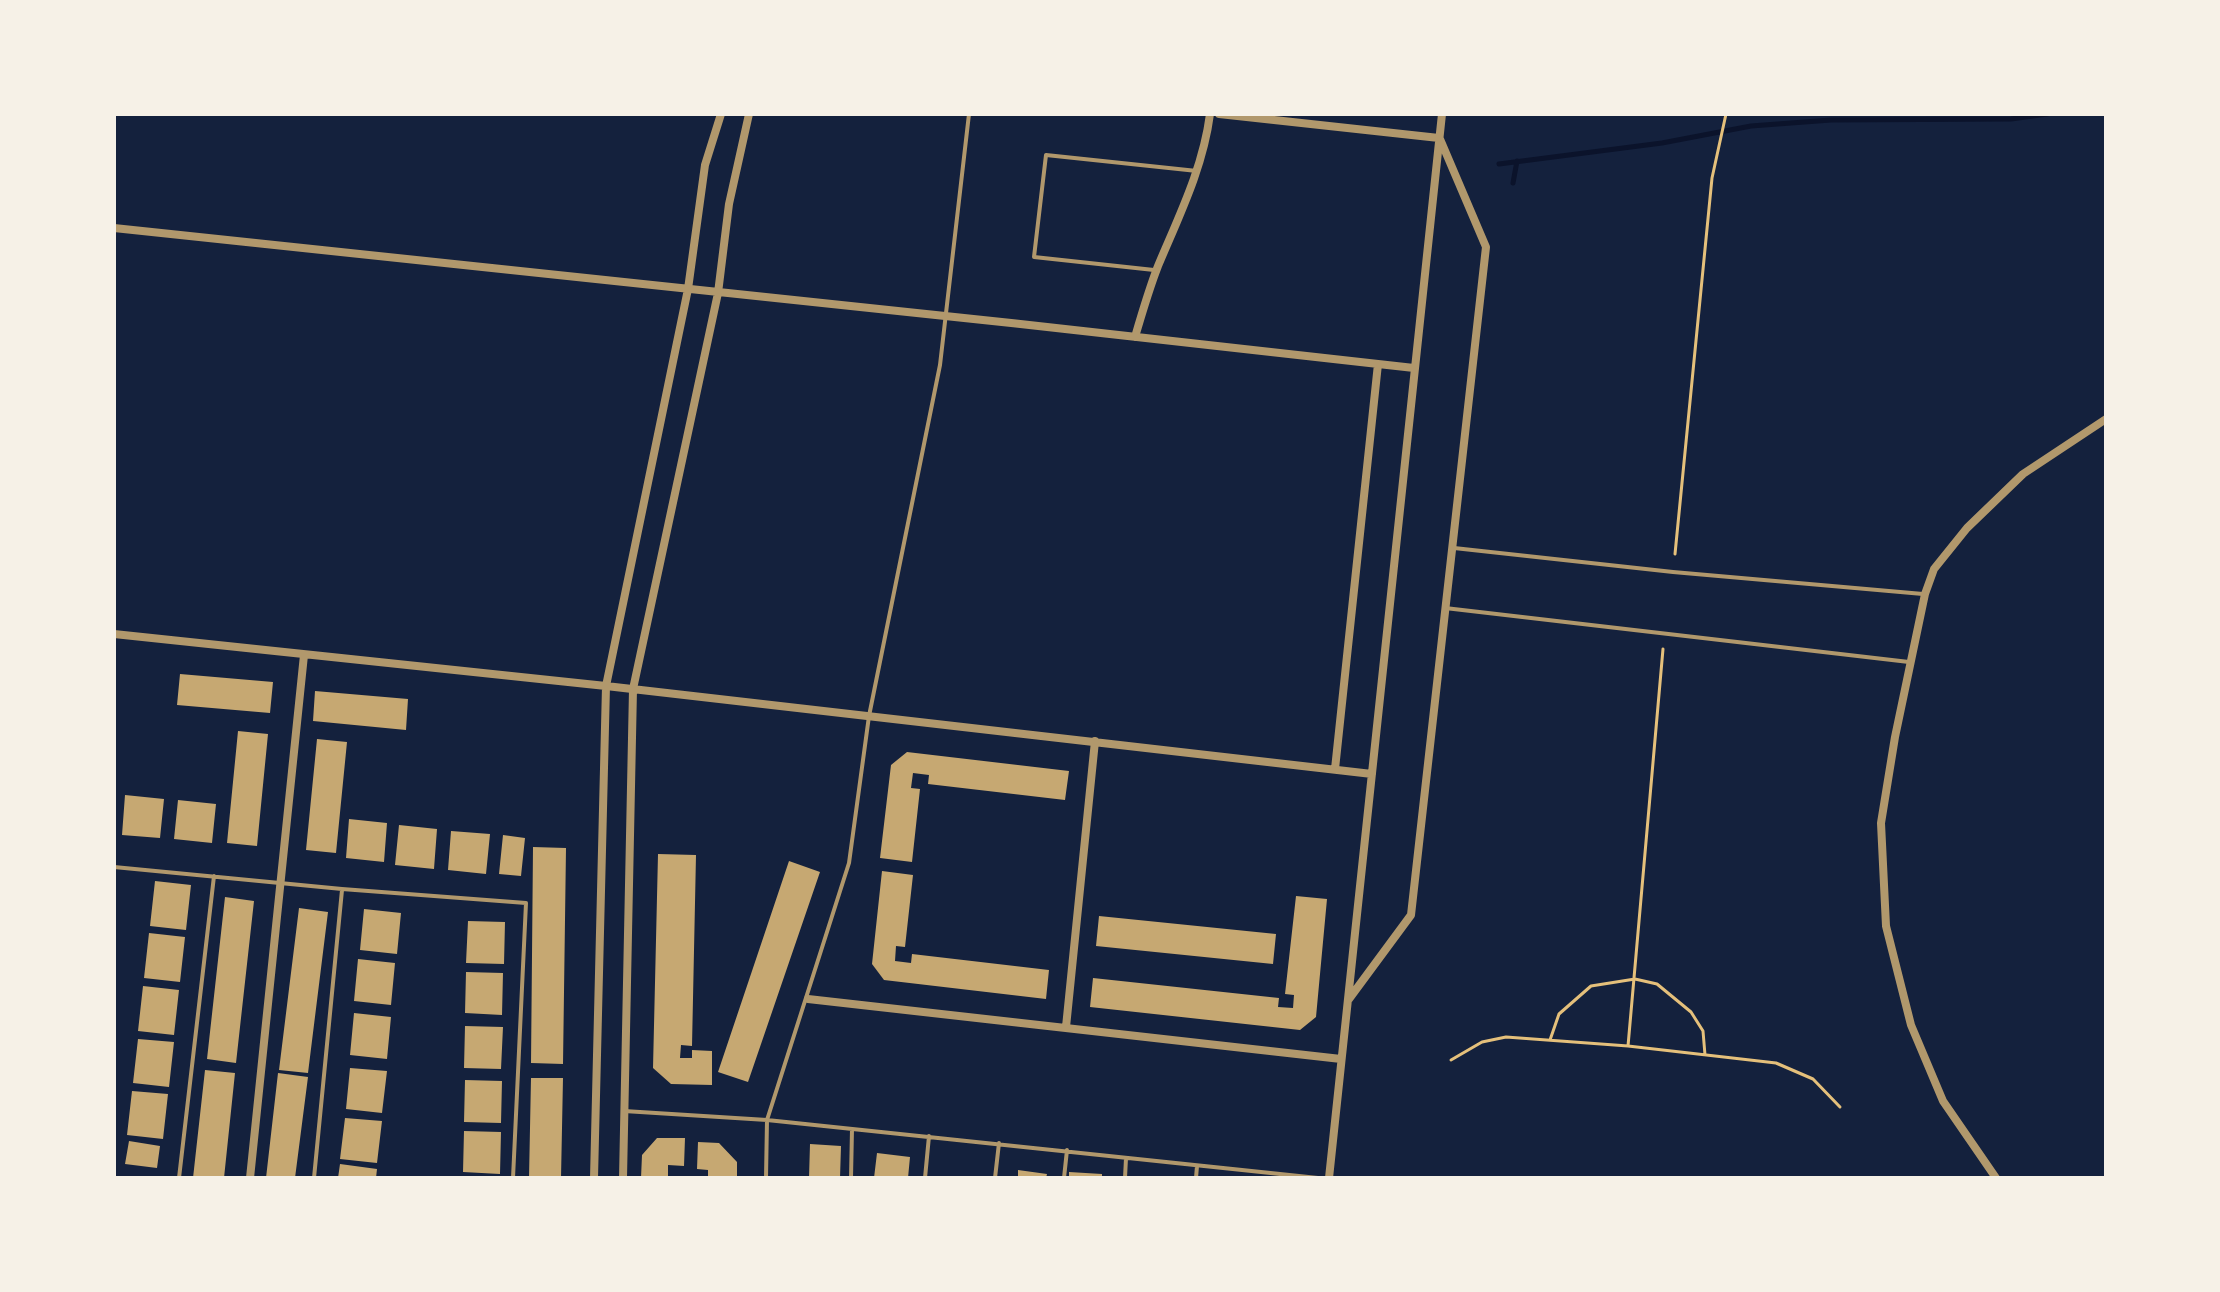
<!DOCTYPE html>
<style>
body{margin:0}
#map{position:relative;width:2220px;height:1292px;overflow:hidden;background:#14213d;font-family:Spectral,serif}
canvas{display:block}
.frame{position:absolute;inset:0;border:116px solid #f6f1e7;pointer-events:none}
</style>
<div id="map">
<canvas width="2220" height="1292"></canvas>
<div class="frame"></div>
</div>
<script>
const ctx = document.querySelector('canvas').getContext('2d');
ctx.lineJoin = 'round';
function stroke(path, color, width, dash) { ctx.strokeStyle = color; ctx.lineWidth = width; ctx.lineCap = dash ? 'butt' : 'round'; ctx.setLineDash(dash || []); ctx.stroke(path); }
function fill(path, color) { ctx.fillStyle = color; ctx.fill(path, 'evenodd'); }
const stream = new Path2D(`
 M1499 164 1662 143 1751 126 1831 120 2011 119 2047 114
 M1513 183 1517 161`);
const building = new Path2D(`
 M180 674 273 682 270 713 177 705Z
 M315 691 408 699 406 730 313 721Z
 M238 731 268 734 257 846 227 843Z
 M317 739 347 742 336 853 306 850Z
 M907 752 1069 771 1065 800 928 784 929 775 913 773 911 788 920 789 912 862 880 858 891 765Z
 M125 795 164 799 160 838 122 835Z
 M178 800 216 804 212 843 174 839Z
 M349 819 387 823 384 862 346 858Z
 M399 825 437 829 434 869 395 865Z
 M451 831 490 834 486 874 448 870Z
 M503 835 525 838 521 876 499 874Z
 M533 847 566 848 563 1064 531 1063Z
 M658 854 696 855 692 1046 681 1045 680 1058H692V1050L712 1051V1085L671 1084 653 1068Z
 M789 861 820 872 748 1082 718 1072Z
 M882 871 913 875 905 947 896 946 895 961 911 963 912 954 1049 970 1046 999 884 980 872 964Z
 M155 881 191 885 186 930 150 926Z
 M1296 896 1327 899 1316 1017 1300 1030 1090 1007 1093 978 1279 998 1278 1007 1293 1008 1294 995 1285 994Z
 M225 897 254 901 236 1063 207 1059Z
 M299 908 328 912 308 1073 279 1070Z
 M364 909 401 913 397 954 360 950Z
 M1099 916 1276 934 1273 964 1096 946Z
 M468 921 505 922 504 964 466 963Z
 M149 933 185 937 180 982 144 978Z
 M358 959 395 963 391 1005 354 1001Z
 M466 972 503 973 502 1015 465 1013Z
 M143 986 179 990 174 1035 138 1031Z
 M354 1013 391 1017 387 1059 350 1055Z
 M465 1026 503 1027 501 1069 464 1068Z
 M138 1039 174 1042 169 1087 133 1083Z
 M350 1068 387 1071 382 1113 346 1109Z
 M205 1070 235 1073 224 1178H193Z
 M278 1073 308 1077 295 1178H266Z
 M531 1078H563L561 1178H529Z
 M465 1080 502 1081 501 1123 464 1122Z
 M132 1091 168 1094 163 1139 127 1135Z
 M345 1118 382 1121 377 1163 340 1159Z
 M464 1131 501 1132 500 1174 463 1172Z
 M657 1138H685L684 1166 668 1165V1178H641L642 1155Z
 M129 1141 160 1146 157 1168 125 1164Z
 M698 1142 719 1143 737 1162V1178H708V1170L697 1169Z
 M810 1144 841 1146 840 1178H809Z
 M877 1153 910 1157 908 1178H874Z
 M340 1164 377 1169 376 1178H338Z
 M1018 1170 1047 1174 1046 1178H1018Z
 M1069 1172 1102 1174V1178H1069Z`);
const path = new Path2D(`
 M1675 554 1712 178 1726 114
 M1550 1040 1559 1014 1591 986 1635 979 1657 984 1691 1012 1703 1031 1705 1055
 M1628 1046 1663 649
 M1451 1060 1482 1042 1506 1037 1628 1046 1776 1063 1813 1079 1840 1107`);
const service = new Path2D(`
 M1154 270 1034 257 1046 155 1197 171
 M1454 548 1673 572 1923 594
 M1445 608 1909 662
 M114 867 342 889 526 903 513 1178
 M624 1111 767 1120 1318 1178
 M179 1178 214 876
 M314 1178 342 890
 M766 1178 767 1120 849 863 869 716 940 365 969 114
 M851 1178 852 1129
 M925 1178 929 1136
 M995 1178 999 1143
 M1064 1178 1067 1150
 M1125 1178 1126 1158
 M1196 1178 1197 1166`);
const minor = new Path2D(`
 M1219 114 1439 138
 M114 228C547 274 981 318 1414 368
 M1135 337C1142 313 1149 289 1158 266 1179 216 1203 168 1210 114
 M114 634 606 686 1372 774
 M1335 769 1378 364
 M808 999 1341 1059
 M1349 999 1411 915 1486 247 1440 139
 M1066 1027 1095 741
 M250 1178 304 655
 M594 1178 606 686 688 289 705 165 721 114
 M623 1178 633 689 718 293 729 204 749 114
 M1329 1178 1442 114
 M1996 1178 1943 1101 1911 1025 1886 926 1881 823 1895 737 1925 594 1934 569 1967 528 2023 474 2106 419`);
stroke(stream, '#0b132b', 5);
fill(building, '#c6a872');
stroke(path, '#e5c07b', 3);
stroke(service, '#b1986c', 4);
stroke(minor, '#b1986c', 8);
</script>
